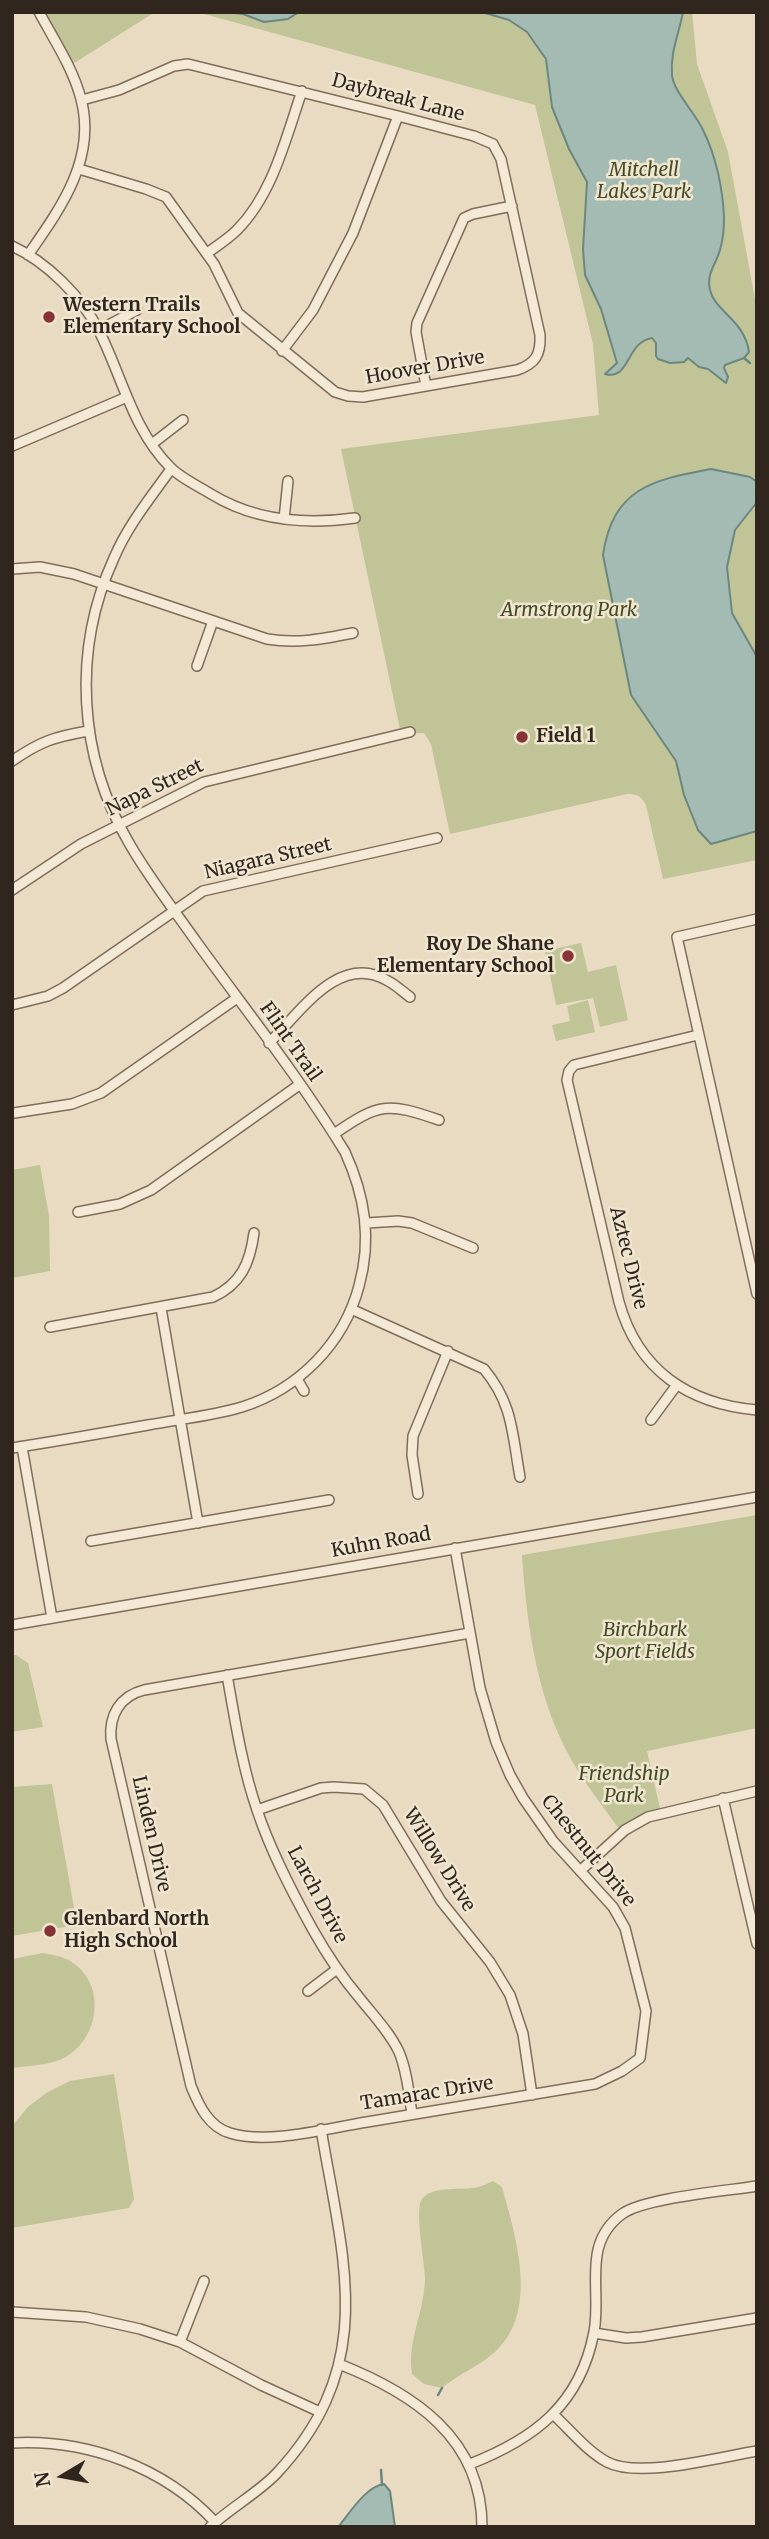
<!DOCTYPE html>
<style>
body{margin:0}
#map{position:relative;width:769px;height:2539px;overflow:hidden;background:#e8dbc2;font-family:Merriweather,serif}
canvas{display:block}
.frame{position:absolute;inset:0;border:14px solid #31261e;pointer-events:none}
.north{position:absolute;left:28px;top:2441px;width:70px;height:70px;-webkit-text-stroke:5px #f0e6d0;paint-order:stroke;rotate:260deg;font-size:19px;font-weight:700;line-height:28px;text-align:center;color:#31261e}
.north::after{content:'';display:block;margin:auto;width:24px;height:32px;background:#31261e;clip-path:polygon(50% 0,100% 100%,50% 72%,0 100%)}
</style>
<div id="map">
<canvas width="769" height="2539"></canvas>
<div class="frame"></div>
<div class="north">N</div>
</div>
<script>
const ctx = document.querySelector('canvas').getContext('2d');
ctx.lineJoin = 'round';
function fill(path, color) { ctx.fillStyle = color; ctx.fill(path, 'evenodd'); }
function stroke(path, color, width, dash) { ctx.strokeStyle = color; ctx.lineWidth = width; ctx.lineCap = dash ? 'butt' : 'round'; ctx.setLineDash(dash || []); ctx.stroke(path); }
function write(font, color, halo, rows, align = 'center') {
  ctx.font = font + ' Merriweather,serif'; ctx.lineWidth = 5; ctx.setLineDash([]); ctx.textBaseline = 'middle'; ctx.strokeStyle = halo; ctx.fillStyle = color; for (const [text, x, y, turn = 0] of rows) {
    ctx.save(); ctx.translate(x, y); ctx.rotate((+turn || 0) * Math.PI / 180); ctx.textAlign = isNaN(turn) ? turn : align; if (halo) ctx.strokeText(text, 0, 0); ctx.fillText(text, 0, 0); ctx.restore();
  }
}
const green = new Path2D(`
 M38 12H155L68 67Z
 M197 12H692L697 64 728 152 757 310V860L663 879 646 805C641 796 637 794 627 794L450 834 431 744 424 733 401 734 341 449 599 415 593 344 535 105Z
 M581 943 588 972 616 965 628 1020 600 1027 593 998 556 1005 545 951Z
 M588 1000 595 1032 556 1041 552 1025 570 1021 567 1006Z
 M40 1165 49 1216 50 1271 12 1278V1170Z
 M757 1515V1728L647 1751 661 1813 622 1833C599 1801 573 1769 558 1733 534 1678 526 1614 522 1555Z
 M12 1655H16L28 1663 43 1727 12 1732Z
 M52 1784 76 1919 70 1926 12 1936V1787Z
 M43 1953C52 1955 62 1956 70 1961 107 1983 100 2037 66 2057 52 2065 28 2066 12 2068V1959Z
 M114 2074 134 2199 129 2208 12 2228 13 2125 28 2107 46 2093 70 2081Z
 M493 2181 502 2187C516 2238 539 2310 496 2351 480 2366 458 2374 442 2388L424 2384 412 2374C407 2339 424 2314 425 2279 425 2263 414 2209 422 2199 432 2185 463 2191 478 2187 483 2186 488 2183 493 2181Z`);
const water = new Path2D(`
 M225 12H299L288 19 264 22 243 14Z
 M482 12H683C679 34 670 52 672 75 673 91 696 114 703 130 716 156 723 189 724 218 724 228 723 240 720 250 716 264 706 274 710 290 715 312 744 319 749 352L744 358 725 365 724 368 728 377 726 383 708 369 699 367 688 358 684 362 670 363 658 359 656 356V343L652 338C626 342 630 381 605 374L617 363 601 309 585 275 583 249 587 182 569 149 552 107 546 59 527 32 509 20Z
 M711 469 750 477 757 482V502L735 530 727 567 732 613 757 657V831L711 844 698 830 684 795 676 761 631 695 603 555C613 488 652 480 711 469Z
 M384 2484 390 2491 395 2527H338C350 2513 365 2487 384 2484Z`);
const stream = new Path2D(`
 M744 358 750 363
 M438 2395 442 2388
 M381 2470 382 2485`);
const minor = new Path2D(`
 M79 169 146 189 166 197 214 264 238 313 335 392 348 396 363 397 517 370C535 364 541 355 540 335L501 159 493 144 474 136 398 116 188 64 174 66 119 90 82 100
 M12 246C47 262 82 297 99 331 122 376 133 431 171 468 181 478 198 486 211 494 255 521 304 525 355 518
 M207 253C217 246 228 239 237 230 273 194 286 137 302 91
 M28 255C60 209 97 159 81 99 73 68 54 40 39 12
 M99 330 137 310
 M282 351 313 310 353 233 398 116
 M426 386 416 332 417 323 464 218 473 214 512 206
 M152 444 183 420
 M12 446 127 397
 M284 519 288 481
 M12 569 40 567 74 574 267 639C297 644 323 639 353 633
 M197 666 213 621
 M12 761C41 741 54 737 88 731
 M12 890 81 844 204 782 410 732
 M757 919 677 937 757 1294
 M12 1005 48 996 63 988 203 891 437 838
 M698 1035 574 1065 569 1071 567 1080 619 1302C638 1370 688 1404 757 1410
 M269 1043C299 1014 339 951 388 981 396 985 403 992 410 997
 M14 1113 72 1104 101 1093 237 998
 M334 1134C379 1103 387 1102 439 1120
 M78 1212 120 1204 151 1190 299 1085
 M367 1223 398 1221 412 1223 473 1248
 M161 1308 198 1523
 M351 1309 484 1369C513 1404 512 1433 520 1477
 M50 1327 213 1297C241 1284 250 1263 254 1233
 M297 1379 304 1391
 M651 1420 676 1386
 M22 1447 52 1618
 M12 1448C58 1441 103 1433 148 1425 180 1419 212 1416 242 1407 299 1389 344 1343 359 1286 372 1239 365 1196 345 1152 301 1080 248 1013 198 944 175 911 149 878 129 843 78 756 72 650 114 558 128 525 151 497 171 469
 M418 1494 412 1455 413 1436 448 1351
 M91 1541 329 1500
 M455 1548 480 1688 496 1742 510 1775 523 1798 553 1841 613 1907 625 1928 646 2011 640 2058 622 2071 595 2084C519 2097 443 2109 367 2122 328 2128 268 2145 230 2133 209 2127 199 2106 191 2086L111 1739C109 1715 120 1696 144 1690L470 1633
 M12 1625 757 1497
 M227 1675C235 1720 242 1766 257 1810 271 1852 292 1892 313 1930 326 1953 341 1976 358 1996 372 2014 389 2031 399 2052 407 2071 409 2094 412 2114
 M723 1798 757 1944
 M257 1810 321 1788 334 1787 364 1789 383 1805 441 1901 490 1962 510 1995 523 2034 532 2095
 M580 1871 625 1830 648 1817 757 1791
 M308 1991 337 1969
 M12 2312 86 2317 140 2329 180 2342 261 2385 320 2412
 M594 2333 626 2338 642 2337 757 2318
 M180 2342 204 2281
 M339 2364C413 2393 482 2438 482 2527
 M554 2415C571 2431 587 2451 607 2462 639 2479 720 2457 757 2451
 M12 2443C87 2439 164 2467 215 2522
 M470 2464C534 2439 580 2405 594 2332 602 2290 581 2244 622 2214 644 2198 726 2191 757 2186
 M210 2527C231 2507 257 2494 277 2473 379 2363 343 2261 321 2129`);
const markers = [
 [49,317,7,"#873335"],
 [522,737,7,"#873335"],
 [568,956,7,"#873335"],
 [50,1931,7,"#873335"]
];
const streetNames = [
 ["Daybreak Lane",398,98,15],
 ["Hoover Drive",425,368,-10],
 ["Napa Street",155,788,-26],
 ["Niagara Street",268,859,-13],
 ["Flint Trail",290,1042,55],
 ["Aztec Drive",628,1258,76],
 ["Kuhn Road",381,1543,-10],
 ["Linden Drive",151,1834,77],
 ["Chestnut Drive",588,1851,51],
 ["Willow Drive",439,1860,58],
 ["Larch Drive",317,1895,62],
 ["Tamarac Drive",427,2094,-9]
];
const parkNames = [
 ["Mitchell",644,171],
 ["Lakes Park",644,193],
 ["Armstrong Park",569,611],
 ["Birchbark",645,1631],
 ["Sport Fields",645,1653],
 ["Friendship",624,1775],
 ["Park",624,1797]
];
const poiNames = [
 ["Western Trails",63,306],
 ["Elementary School",63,328],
 ["Field 1",536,737],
 ["Roy De Shane",554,945,"right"],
 ["Elementary School",554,967,"right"],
 ["Glenbard North",64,1920],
 ["High School",64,1942]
];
fill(green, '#c0c497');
fill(water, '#a4bbb3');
stroke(water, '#6c8780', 2);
stroke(stream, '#6c8780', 2.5);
stroke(minor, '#7f6d5b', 12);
stroke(minor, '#f4e9d4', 9);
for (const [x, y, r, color] of markers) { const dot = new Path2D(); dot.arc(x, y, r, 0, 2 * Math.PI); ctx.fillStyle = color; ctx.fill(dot); stroke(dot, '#f0e6d0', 2.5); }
write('19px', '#31261e', '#f0e6d0', streetNames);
write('italic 19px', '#434b27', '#f0e6d0', parkNames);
write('bold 19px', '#31261e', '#f0e6d0', poiNames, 'left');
</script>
